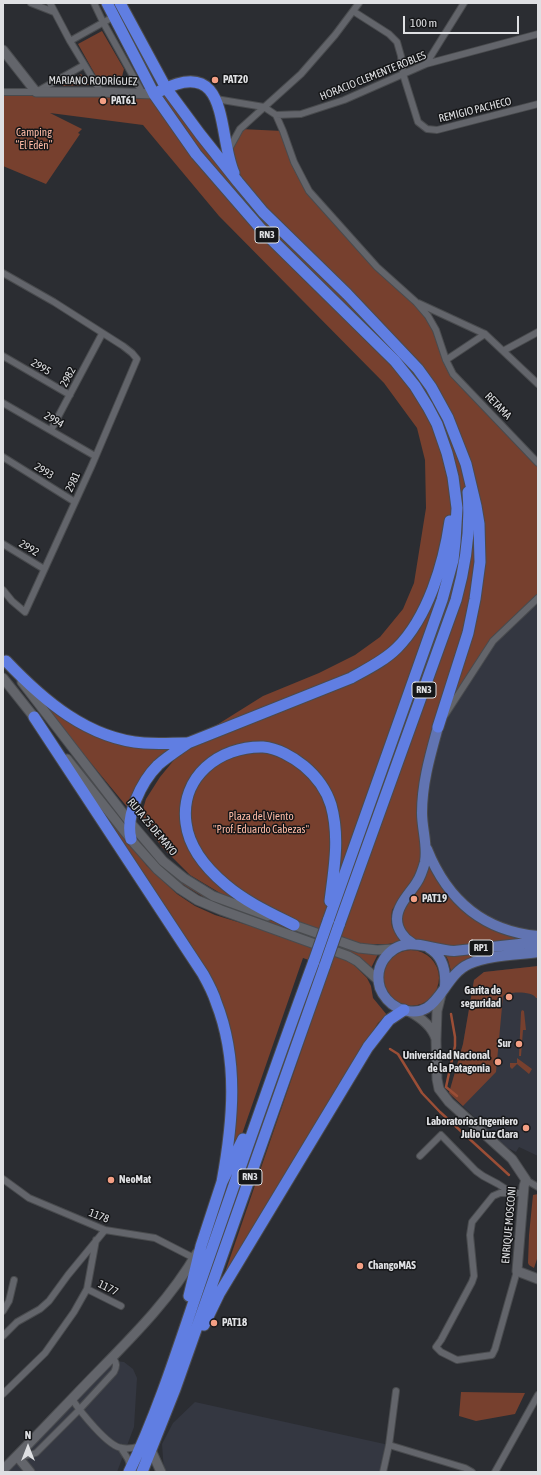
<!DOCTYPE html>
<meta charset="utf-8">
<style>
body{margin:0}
#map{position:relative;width:541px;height:1475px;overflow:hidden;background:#2b2d32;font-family:"Asap Condensed",sans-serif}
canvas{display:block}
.frame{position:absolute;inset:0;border:4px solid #dfe0e3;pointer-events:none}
.north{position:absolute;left:8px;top:1427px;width:40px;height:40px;-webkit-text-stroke:3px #151618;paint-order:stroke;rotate:0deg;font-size:11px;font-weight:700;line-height:16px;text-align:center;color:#dfe0e3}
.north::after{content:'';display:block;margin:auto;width:14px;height:18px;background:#dfe0e3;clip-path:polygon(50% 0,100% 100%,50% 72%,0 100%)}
.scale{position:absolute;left:403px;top:16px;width:116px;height:18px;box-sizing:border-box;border:2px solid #dfe0e3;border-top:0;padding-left:5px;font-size:12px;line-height:14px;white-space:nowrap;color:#dfe0e3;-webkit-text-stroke:3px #151618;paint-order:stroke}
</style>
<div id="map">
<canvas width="541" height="1475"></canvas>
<div class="frame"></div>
<div class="north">N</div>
<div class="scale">100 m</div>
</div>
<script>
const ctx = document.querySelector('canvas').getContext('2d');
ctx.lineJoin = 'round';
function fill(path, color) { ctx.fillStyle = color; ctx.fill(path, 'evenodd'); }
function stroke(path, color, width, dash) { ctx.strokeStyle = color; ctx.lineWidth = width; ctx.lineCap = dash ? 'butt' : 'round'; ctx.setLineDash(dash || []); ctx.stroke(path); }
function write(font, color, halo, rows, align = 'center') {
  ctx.font = font + ' "Asap Condensed",sans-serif'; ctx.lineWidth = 3; ctx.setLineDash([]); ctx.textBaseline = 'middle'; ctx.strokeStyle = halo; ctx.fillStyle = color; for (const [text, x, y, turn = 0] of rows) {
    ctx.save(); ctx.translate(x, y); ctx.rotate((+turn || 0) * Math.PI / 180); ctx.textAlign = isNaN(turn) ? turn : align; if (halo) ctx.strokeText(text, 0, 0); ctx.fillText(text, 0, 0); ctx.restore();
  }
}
const built = new Path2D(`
 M538 598V936L499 927 451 892 423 829 438 727 493 641Z
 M538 966V1156L519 1147 516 1152 506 1147 449 1093 463 1044 474 980 484 972Z
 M112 1357 116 1361 124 1362 133 1369 137 1378 134 1427 117 1472H3Z
 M195 1402 389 1445 383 1472H164L162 1444 173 1423Z`);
const green = new Path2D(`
 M102 31 124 69 120 84 101 85 78 44Z
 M81 74 89 85 62 86Z
 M166 88 237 180 228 152 240 129 283 131 301 178 377 267 428 316 450 369 538 463V598L493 641 480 660 428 748 423 842 420 870 392 910 391 919 392 927 401 942 388 944H361L230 899 190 875 162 847 149 830 141 816 146 799 160 777 188 743 263 696 319 673 355 655 380 637 403 609 414 583 426 508 425 460 417 428 384 383 219 216 143 125 50 113 82 129 78 133 80 134 46 184 3 166V92L143 94Z
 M45 702 76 726 172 748C152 760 140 789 128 808L42 704Z
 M74 773 147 866 177 894 195 906 215 915 300 941 351 962 367 978 371 986 373 998 387 1015 378 1023 220 1287 330 967 303 958 232 1163 233 1114 220 1006Z
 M131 831 213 898 352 950 378 954 371 968 357 956 345 950 212 902 187 887 175 879 164 869Z
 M429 858 460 906 532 939 446 947 417 940 410 937 401 924 400 914Z
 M383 978a28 28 0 1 1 56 0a28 28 0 1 1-56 0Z
 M445 954 475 955 459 964 451 971 448 960Z
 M538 966V998H536C533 991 508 991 503 996L496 1072 463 1106 449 1093 463 1044 474 980 484 972Z
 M522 1010 524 1011 526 1030H523L521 1056H519L521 1012Z
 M517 1058 532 1069 529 1074 517 1064 512 1069 510 1067V1063H517Z
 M538 1194V1256L534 1268 529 1265 528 1263 529 1235 533 1195Z
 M461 1392 525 1393 515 1414 476 1421 459 1416Z`);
const stream = new Path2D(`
 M451 1014 455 1037V1046L446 1087 457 1096
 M390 1049 398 1054 422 1093 440 1112 509 1175`);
const street = new Path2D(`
 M31 3 54 12
 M50 3 70 41 101 92
 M94 3 103 22 143 94
 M353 11 389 34 397 42 401 56 403 74 418 122 427 129 437 130 538 104
 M70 41 113 17
 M426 64 464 3
 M3 92H36L84 65
 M216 99 264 107 276 115 301 114 344 100 426 64 538 34
 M276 115 283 131 294 162 309 191 377 267 416 302 428 316 436 330 446 360 453 374 538 463
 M229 149 240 129 301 74 335 35 359 3
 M3 273 54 302 123 346 132 353 137 359 92 465 25 612 12 601 3 590
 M418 303 485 334 538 384
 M503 351 538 332
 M3 356 70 395
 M446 360 485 334
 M3 403 95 456
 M51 430 102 334
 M3 457 75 502
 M3 544 44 569
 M445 715 493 641 538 598
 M420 1156 441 1135 476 1171 483 1176 498 1184 512 1193
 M3 1179 29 1198 105 1230 155 1238 194 1258
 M526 1180 538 1187
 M517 1271 495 1349 492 1355 457 1360 441 1352 436 1347 441 1340 472 1282 474 1276 470 1235 472 1222 493 1196 500 1193H523
 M87 1289 121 1306
 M3 1311 9 1301 14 1280
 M3 1336 17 1322 40 1309 49 1301 68 1275 105 1230
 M3 1394 45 1353 74 1312 87 1289 96 1240
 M72 1399C80 1411 108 1447 122 1448 128 1449 134 1448 140 1446
 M389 1445 465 1468 472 1472
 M121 1448 128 1459 131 1468
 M21 1453 26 1456 36 1453 79 1410 114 1372C117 1366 117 1363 112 1357
 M383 1472 389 1445 396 1391
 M495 1472 538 1395`);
const secondary = new Path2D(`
 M3 50 36 92H101L154 94
 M3 678 38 722
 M22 682 129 821 163 861 184 878 213 896 268 916
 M67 759 133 842 157 869 180 889 197 900 221 910 348 956 357 961 378 980
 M288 923 359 948 377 950 394 949
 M441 995 437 1011 436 1040 437 1079 439 1089 449 1102 512 1159 526 1180 524 1186 517 1271 538 1279
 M408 1011C420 1017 432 1026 436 1039
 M151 1450 161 1472
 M17 1456 30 1472
 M3 1470C33 1440 62 1409 92 1378 130 1339 170 1300 197 1253`);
const primary = new Path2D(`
 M427 849C447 899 483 931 538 936
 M538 942 454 951C429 950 403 932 384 959 378 968 377 978 380 988 383 996 390 1004 398 1008 439 1025 440 977 469 964 490 955 516 955 538 952
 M412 943C404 939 397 929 397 919 397 905 411 892 417 882 421 876 423 869 425 862 428 846 422 829 422 813 422 783 430 756 438 727
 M429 948C443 956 446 971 445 986`);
const highway = new Path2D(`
 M107 3 154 94 196 154 261 229 395 361 415 386 428 407 437 424 447 453 453 477 457 508 455 542 453 560 442 600 328 921
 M120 3 166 88 200 134 238 182 263 212 347 294 418 369 431 387 448 418 466 464 476 506 479 524 480 562 475 599 468 633 438 727
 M160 91C231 54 217 135 234 173
 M6 661C43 700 88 739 144 743 159 744 173 743 187 743
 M34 717 203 974C208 983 213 992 216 1002 239 1060 233 1122 222 1182
 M131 839C125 816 141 782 158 765 167 757 178 750 188 743L351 678C367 669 384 661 397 648 428 617 444 563 450 521
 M294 925C270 913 246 902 226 885 208 870 189 848 186 823 180 777 219 746 263 747 277 748 293 757 304 766 316 776 326 789 331 805 340 837 334 869 330 901
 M339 925 456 600C466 564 471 529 468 492
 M189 1296 201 1246 222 1182 243 1139
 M204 1325 219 1294 368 1047 389 1020 404 1010
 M129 1472C161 1406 183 1332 207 1263 242 1162 277 1061 314 961
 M142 1472 175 1389 325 965`);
const highwayBridge = new Path2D(`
 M314 961 328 921
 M325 965 339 925`);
const markers = [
 [215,80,4,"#f39f84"],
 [103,101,4,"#f39f84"],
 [414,899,4,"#f39f84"],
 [509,997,4,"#f39f84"],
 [519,1044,4,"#f39f84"],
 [498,1062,4,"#f39f84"],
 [526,1128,4,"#f39f84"],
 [111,1180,4,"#f39f84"],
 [360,1266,4,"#f39f84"],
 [214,1323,4,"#f39f84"]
];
const shields = [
 [267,235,24],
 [424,690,24],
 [481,948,24],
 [250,1177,24]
];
const shieldNames = [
 ["RN3",267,235],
 ["RN3",424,690],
 ["RP1",481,948],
 ["RN3",250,1177]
];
const streetNames = [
 ["HORACIO CLEMENTE ROBLES",373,76,-22],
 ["MARIANO RODRÍGUEZ",93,81,1],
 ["REMIGIO PACHECO",475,110,-14],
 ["2995",41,367,31],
 ["2982",68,377,-62],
 ["RETAMA",498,406,46],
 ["2994",54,420,30],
 ["2993",44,471,32],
 ["2981",73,482,-65],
 ["2992",29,548,31],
 ["RUTA 25 DE MAYO",152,827,50],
 ["1178",99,1216,21],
 ["ENRIQUE MOSCONI",509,1225,-85],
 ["1177",108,1288,26]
];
const poiNames = [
 ["PAT20",223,80],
 ["PAT61",111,101],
 ["PAT19",422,899],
 ["Garita de",501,991,"right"],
 ["seguridad",501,1004,"right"],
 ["Sur",511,1044,"right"],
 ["Universidad Nacional",490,1056,"right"],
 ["de la Patagonia",490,1069,"right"],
 ["Laboratorios Ingeniero",518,1122,"right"],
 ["Julio Luz Clara",518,1135,"right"],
 ["NeoMat",119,1180],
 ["ChangoMAS",368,1266],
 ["PAT18",222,1323]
];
const parkNames = [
 ["Camping",34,133],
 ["“El Edén”",34,146],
 ["Plaza del Viento",261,817],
 ["\"Prof. Eduardo Cabezas\"",261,830]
];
fill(built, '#343741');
fill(green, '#77402e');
stroke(stream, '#9b4e36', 2.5);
stroke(street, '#494b4e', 8);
stroke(secondary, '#494b4e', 11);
stroke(primary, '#494b4e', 12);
stroke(highway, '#494b4e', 13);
stroke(street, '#63656b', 6);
stroke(secondary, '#63656b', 9);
stroke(primary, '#6174b2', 10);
stroke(highway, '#607ee2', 11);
stroke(highwayBridge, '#494b4e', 13, []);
stroke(highwayBridge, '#607ee2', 11);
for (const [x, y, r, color] of markers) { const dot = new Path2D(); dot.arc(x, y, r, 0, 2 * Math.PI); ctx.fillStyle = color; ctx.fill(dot); stroke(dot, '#151618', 1.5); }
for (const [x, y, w] of shields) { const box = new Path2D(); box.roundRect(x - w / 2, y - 8, w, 16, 3); ctx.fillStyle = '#151618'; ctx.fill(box); stroke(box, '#dfe0e3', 1); }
write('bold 10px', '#dfe0e3', null, shieldNames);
write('11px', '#dfe0e3', '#151618', streetNames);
write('bold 11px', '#dfe0e3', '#151618', poiNames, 'left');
write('11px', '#fcb9a4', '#151618', parkNames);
</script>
